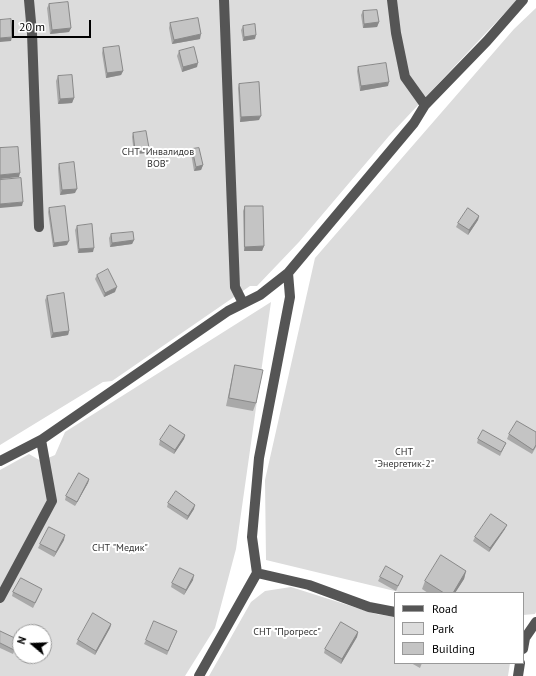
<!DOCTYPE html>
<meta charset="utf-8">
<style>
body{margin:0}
#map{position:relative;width:536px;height:676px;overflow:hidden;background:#fff;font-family:"PT Sans",sans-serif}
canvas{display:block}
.legend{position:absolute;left:394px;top:592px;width:130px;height:72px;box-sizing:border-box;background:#fff;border:1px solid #999;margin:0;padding:5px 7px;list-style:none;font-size:12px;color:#000}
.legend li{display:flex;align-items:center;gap:8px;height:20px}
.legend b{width:20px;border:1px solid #999}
.north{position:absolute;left:12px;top:624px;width:40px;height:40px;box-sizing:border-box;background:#fff;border:1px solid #999;border-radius:50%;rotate:289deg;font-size:11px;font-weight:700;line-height:16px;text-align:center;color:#000}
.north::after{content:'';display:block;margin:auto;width:14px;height:18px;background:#000;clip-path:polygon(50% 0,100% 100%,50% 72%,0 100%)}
.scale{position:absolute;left:12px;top:20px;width:79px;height:18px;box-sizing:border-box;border:2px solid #000;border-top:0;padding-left:5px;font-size:12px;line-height:14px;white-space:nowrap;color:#000;-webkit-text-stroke:3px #fff;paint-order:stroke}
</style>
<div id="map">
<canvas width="536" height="676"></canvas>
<ul class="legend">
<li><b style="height:5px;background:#555"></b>Road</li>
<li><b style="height:11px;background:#dcdcdc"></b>Park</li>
<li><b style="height:11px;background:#c4c4c4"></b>Building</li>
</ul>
<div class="north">N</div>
<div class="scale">20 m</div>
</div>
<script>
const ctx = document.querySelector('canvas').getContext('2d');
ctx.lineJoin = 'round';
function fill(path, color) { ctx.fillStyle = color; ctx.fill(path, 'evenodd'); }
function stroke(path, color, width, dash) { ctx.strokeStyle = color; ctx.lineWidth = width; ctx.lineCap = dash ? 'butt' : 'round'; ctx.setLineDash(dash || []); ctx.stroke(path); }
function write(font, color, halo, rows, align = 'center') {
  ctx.font = font + ' "PT Sans",sans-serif'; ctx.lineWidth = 4; ctx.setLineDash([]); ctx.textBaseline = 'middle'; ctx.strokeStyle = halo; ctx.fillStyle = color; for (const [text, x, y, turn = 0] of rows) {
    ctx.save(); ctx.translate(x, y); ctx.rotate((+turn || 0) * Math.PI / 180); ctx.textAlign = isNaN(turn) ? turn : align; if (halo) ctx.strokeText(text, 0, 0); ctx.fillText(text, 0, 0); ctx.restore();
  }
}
const green = new Path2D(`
 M0 0H517L389 136 299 242 257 286H250L112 381 103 382 0 445Z
 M536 8V612L535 614 523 615V593H403L266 560 265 480 315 258 514 29Z
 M271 302 236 549 215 628 185 676H0V470L29 454 41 461 55 455 65 432ZM20 632H44V656H20Z
 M291 587 376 614 395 617V663H510L508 676H209L251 602 265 591Z`);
const minor = new Path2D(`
 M29 0 32 33 39 227
 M224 0 235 287 243 303
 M392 0 396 33 405 77 425 105
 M0 461 41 440 228 311 260 295 288 273 414 123 425 105 487 41 523 0
 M257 573 309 585 369 607 395 612
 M0 598 52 501 41 440
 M523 649 525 638 536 622
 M199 676 257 573 252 537 259 458 290 297 288 273
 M518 676 520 663`);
const wall = new Path2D(`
 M49 4 71 28 69 32 50 34 47 8Z
 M363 11 379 22 377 27 363 28 361 15Z
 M170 23 200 39 172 44 169 28Z
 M243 26 255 39 243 41 241 30Z
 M103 48 123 71 121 75 106 78 102 53Z
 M179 51 197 67 182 72 177 56Z
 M358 67 388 86 360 91 357 71Z
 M58 76 74 98 72 103 58 104 56 81Z
 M239 84 259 120 240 122 238 88Z
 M133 133 147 153 134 154 132 137Z
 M192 149 203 165 201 170 194 171 191 153Z
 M59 164 75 193 60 195 58 168Z
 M245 206 264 246 262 251H244L243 211Z
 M49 208 67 245 53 247 48 212Z
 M479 216 478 220 468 235 456 227 458 223Z
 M77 226 93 252 78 253 75 230Z
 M111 234 134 240 132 244 110 247 109 238Z
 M97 275 115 292 104 297 95 279Z
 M47 296 69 331 68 335 51 338 45 300Z
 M235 365 256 403 253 411 226 406 233 373Z
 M536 432V447L532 454 507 439 509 434Z
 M185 435 184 439 174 454 159 445 160 440Z
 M478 439 506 443 500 456 477 443Z
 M89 479 88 483 75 506 65 500 66 496Z
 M168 503 194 509 187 520 167 507Z
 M505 529 489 552 473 541 475 537Z
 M64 540 54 557 38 548 40 544Z
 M466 571 464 579 455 593H428L422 589 425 581Z
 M403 576 396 591 378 581 380 577Z
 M193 580 184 595 171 587 172 583Z
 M13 592 40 594 33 608 12 596Z
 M111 624 110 628 95 655 76 644 78 640Z
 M0 631 19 640 13 654 0 648Z
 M358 632 357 637 341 664 324 653 325 649Z
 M175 636 167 655 144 644 146 640Z
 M411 663H422L420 668Z`);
const shadedWall = new Path2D(`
 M379 22 377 27 363 28 364 24Z
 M71 28 69 32 50 34 52 30Z
 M201 34 200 39 172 44 174 40Z
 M256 35 255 39 243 41 244 37Z
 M12 37 11 41 0 42V38Z
 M198 63 197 67 182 72 183 67Z
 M123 71 121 75 106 78 107 73Z
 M389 82 388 86 360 91 361 86Z
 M74 98 72 103 58 104 60 99Z
 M261 116 259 120 240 122 241 117Z
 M149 148 147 153 134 154 135 150Z
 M203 165 201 170 194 171 196 167Z
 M20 173 19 177 0 179V175Z
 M77 189 75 193 60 195 62 190Z
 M23 202 22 206 0 208V204Z
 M479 216 478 220 468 235 469 230Z
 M134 240 132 244 110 247 112 243Z
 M69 241 67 245 53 247 54 243Z
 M264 246 262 251H244L245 247Z
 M94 248 93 252 78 253 79 249Z
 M117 287 115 292 104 297 105 293Z
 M69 331 68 335 51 338 53 333Z
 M185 435 184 439 174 454 175 450Z
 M89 479 88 483 75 506 77 502Z
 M195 505 194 509 187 520 188 516Z
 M507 525 505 529 489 552 490 548Z
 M65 535 64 540 54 557 56 552Z
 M466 571 464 579 455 593H453Z
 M194 575 193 580 184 595 186 590Z
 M111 624 110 628 95 655 96 651Z
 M358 632 357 637 341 664 342 659Z`);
const building = new Path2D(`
 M68 2 71 28 52 30 49 4Z
 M377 10 379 22 364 24 363 11Z
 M198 18 201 34 174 40 170 23Z
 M11 19 12 37 0 38V20Z
 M255 24 256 35 244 37 243 26Z
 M119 46 123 71 107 73 103 48Z
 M194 47 198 63 183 67 179 51Z
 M386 63 389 82 361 86 358 67Z
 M72 75 74 98 60 99 58 76Z
 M259 82 261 116 241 117 239 84Z
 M146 131 149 148 135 150 133 133Z
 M18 147 20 173 0 175V148Z
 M199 148 203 165 196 167 192 149Z
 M74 162 77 189 62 190 59 164Z
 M21 178 23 202 0 204V180Z
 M65 206 69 241 54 243 49 208Z
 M245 206H263L264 246 245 247Z
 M468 208 479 216 469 230 458 223Z
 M92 224 94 248 79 249 77 226Z
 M133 232 134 240 112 243 111 234Z
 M108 269 117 287 105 293 97 275Z
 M64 293 69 331 53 333 47 296Z
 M235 365 263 370 256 403 229 398Z
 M517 421 536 432V445L533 450 509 434Z
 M170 425 185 435 175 450 160 440Z
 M483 430 506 443 501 452 478 439Z
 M79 473 89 479 77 502 66 496Z
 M176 491 195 505 188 516 168 503Z
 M491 514 507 525 490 548 475 537Z
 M49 527 65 535 56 552 40 544Z
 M441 555 466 571 453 593H444L425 581Z
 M386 566 403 576 398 586 380 577Z
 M180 568 194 575 186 590 172 583Z
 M21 578 42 589 35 603 13 592Z
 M93 613 111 624 96 651 78 640Z
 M154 621 177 631 168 651 146 640Z
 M341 622 358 632 342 659 325 649Z
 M0 631 19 640 14 650 0 643Z`);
const parkNames = [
 ["СНТ \"Инвалидов",158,152],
 ["ВОВ\"",158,164],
 ["СНТ",404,452],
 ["\"Энергетик-2\"",404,464],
 ["СНТ \"Медик\"",120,548],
 ["СНТ \"Прогресс\"",287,632]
];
fill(green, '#dcdcdc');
stroke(minor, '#555', 10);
fill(wall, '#a9a9a9');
fill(shadedWall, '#898989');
fill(building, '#c4c4c4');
stroke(building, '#898989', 1);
write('10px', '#333', '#fff', parkNames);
</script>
